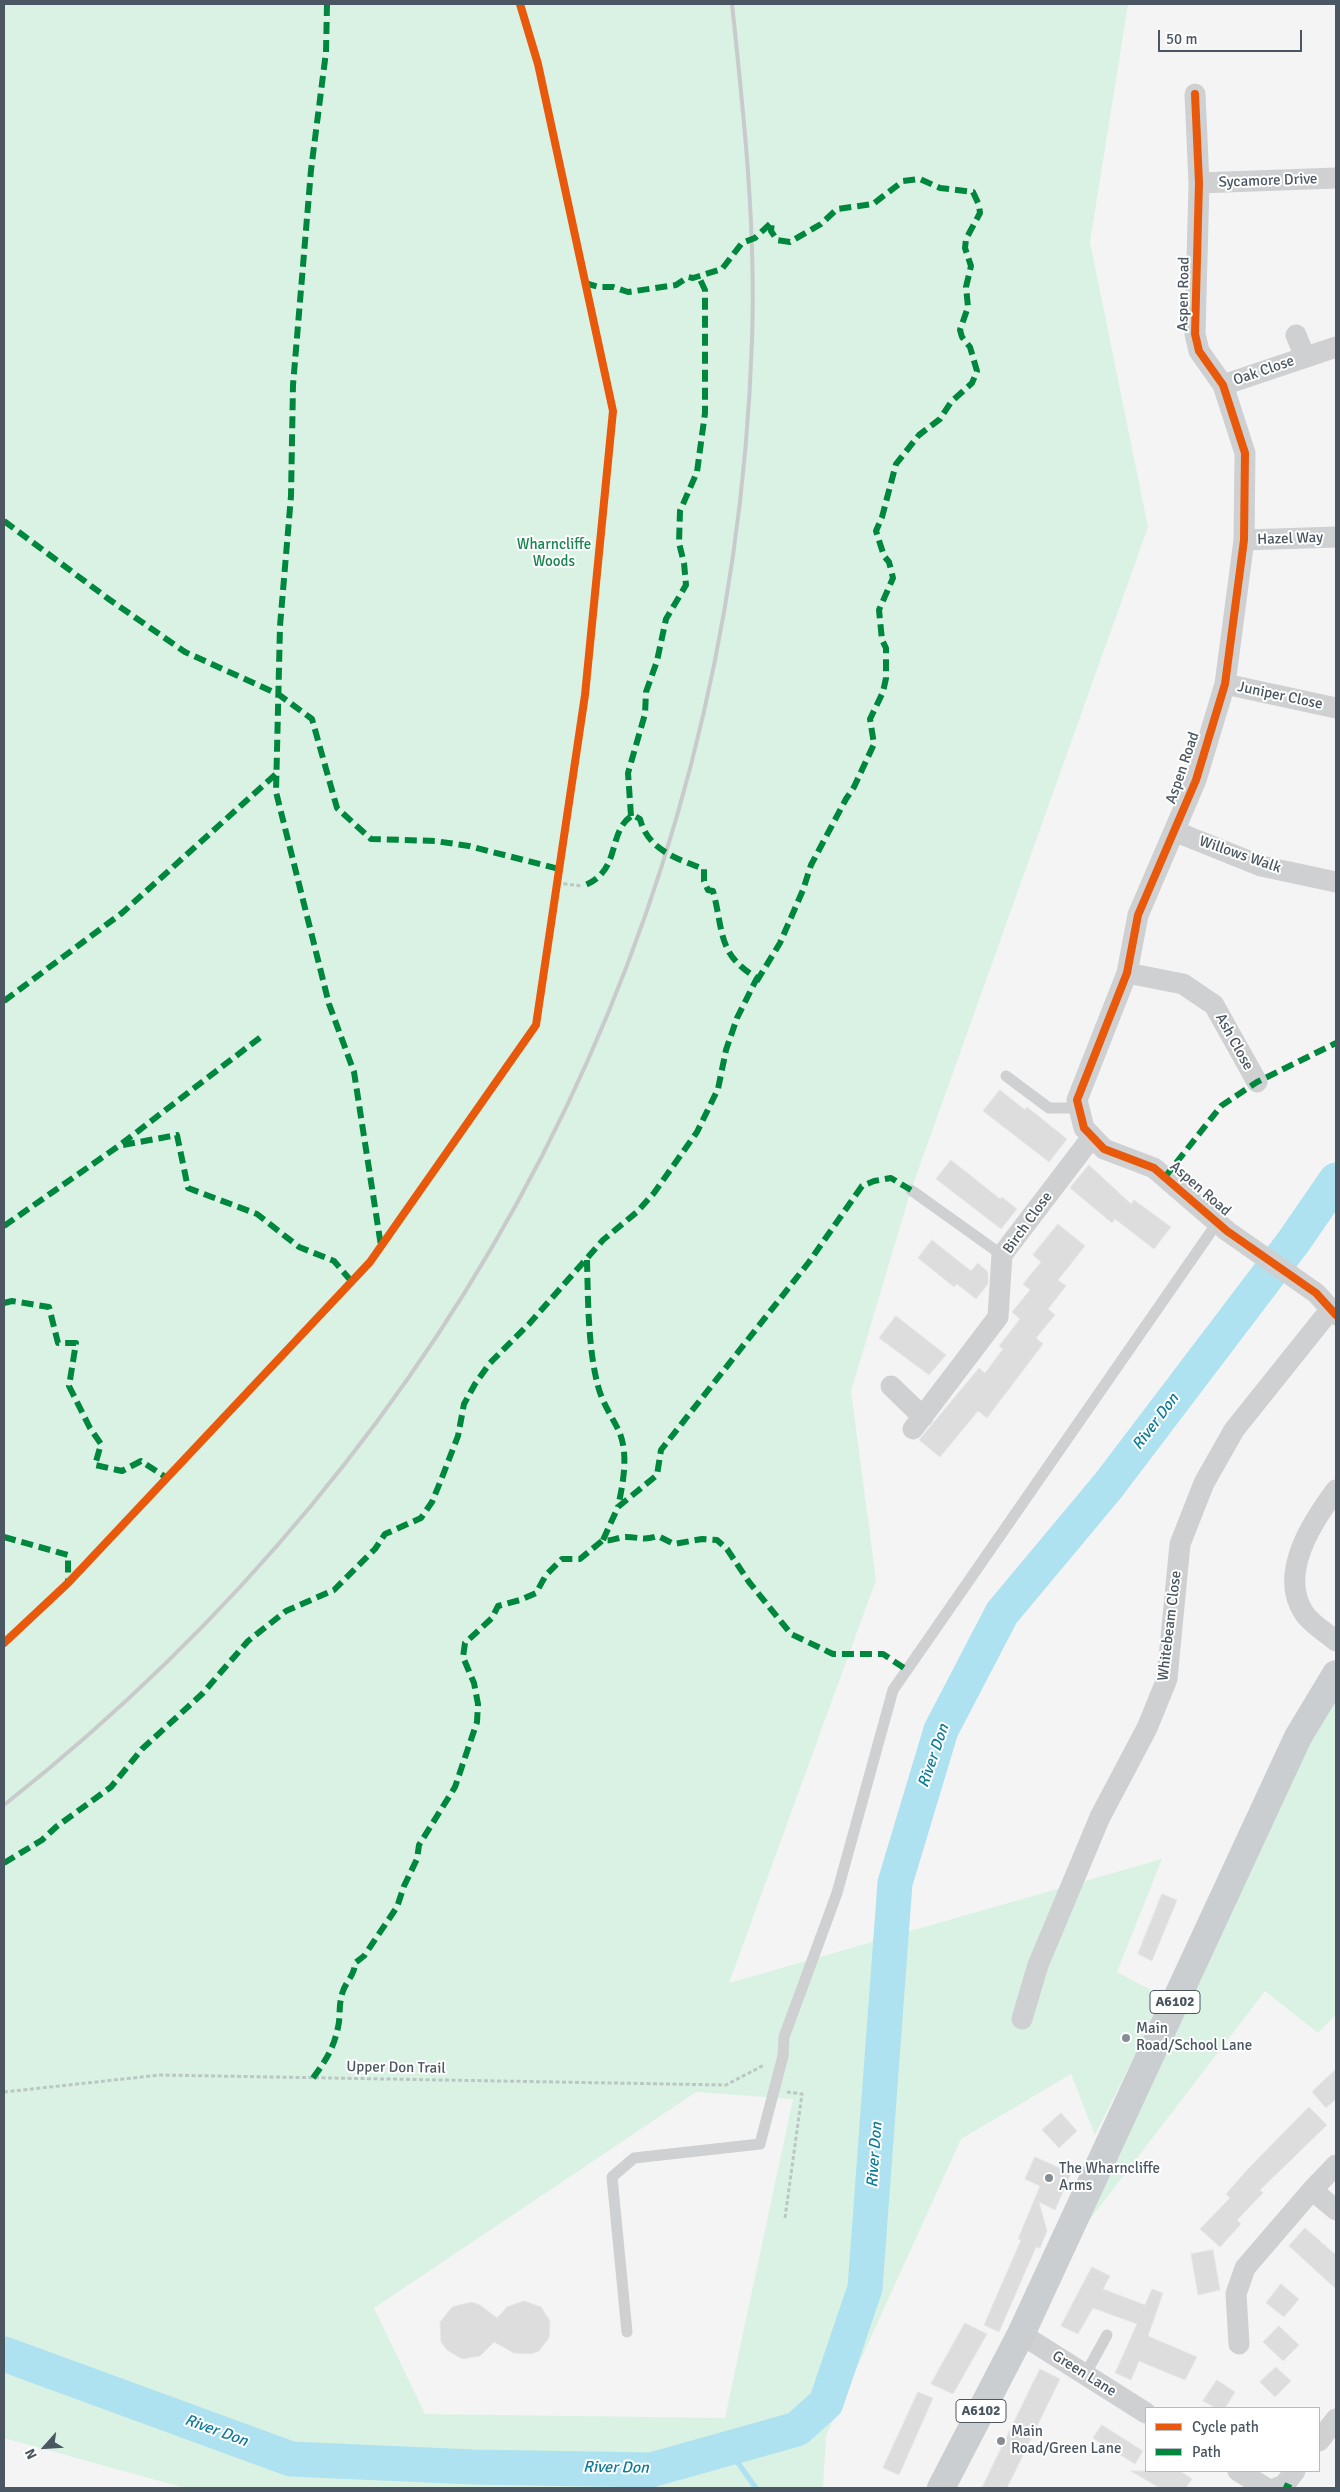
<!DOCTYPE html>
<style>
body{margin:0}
#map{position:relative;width:1340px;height:2492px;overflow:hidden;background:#f4f4f4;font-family:Signika,sans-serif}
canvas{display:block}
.frame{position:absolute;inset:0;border:5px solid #4a5661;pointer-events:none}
.legend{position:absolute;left:1145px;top:2407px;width:175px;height:65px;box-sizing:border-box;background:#fff;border:1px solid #b7bbc0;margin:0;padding:6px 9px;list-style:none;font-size:15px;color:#4a5661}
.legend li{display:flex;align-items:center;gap:10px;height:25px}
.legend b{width:25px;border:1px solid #b7bbc0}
.north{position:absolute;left:20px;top:2422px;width:50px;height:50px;-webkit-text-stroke:4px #fff;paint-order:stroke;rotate:244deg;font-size:14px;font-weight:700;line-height:20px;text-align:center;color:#4a5661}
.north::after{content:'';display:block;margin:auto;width:18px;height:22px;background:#4a5661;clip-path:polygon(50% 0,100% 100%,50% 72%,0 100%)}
.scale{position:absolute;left:1158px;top:30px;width:144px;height:22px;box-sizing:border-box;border:2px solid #4a5661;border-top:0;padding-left:6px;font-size:15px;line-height:18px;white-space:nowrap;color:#4a5661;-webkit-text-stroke:4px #fff;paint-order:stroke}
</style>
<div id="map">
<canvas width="1340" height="2492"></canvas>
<div class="frame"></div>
<ul class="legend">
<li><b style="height:6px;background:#e8590c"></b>Cycle path</li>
<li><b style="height:6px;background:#00873e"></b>Path</li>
</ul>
<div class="north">N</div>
<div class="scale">50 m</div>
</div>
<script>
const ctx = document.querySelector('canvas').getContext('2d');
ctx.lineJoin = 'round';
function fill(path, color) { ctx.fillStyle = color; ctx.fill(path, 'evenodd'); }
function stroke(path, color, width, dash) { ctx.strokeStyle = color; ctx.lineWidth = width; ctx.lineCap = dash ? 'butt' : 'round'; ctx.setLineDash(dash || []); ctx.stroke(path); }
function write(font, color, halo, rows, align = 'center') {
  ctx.font = font + ' Signika,sans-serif'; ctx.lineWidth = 4; ctx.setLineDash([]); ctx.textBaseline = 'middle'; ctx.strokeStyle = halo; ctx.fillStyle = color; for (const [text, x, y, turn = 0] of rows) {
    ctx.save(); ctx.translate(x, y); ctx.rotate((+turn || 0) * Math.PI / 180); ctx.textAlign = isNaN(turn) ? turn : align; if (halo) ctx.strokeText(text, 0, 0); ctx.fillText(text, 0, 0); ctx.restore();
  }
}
const green = new Path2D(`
 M4 4H1128L1090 242 1148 527 911 1190 851 1391 876 1580 729 1983 1162 1859 1117 1972 1164 1997 1095 2135 1071 2074 961 2139 826 2436 823 2488H185L4 2438ZM696 2092 793 2099 725 2418 425 2414 374 2308Z
 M1336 1698V2015L1318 2033 1265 1991 1078 2235 1311 1740Z`);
const stream = new Path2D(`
 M728 2449 756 2488`);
const river = new Path2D(`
 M4 2354 291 2459 473 2467 651 2470 797 2429 826 2403 865 2288 895 1883 941 1730 1002 1613 1108 1486 1294 1241 1336 1180`);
const building = new Path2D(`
 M1000 1090 1025 1110 1027 1107 1067 1139 1049 1162 983 1111Z
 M951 1160 1000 1199 1002 1197 1017 1209 1001 1229 936 1179Z
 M1089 1165 1131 1204 1134 1200 1171 1227 1154 1249 1115 1219 1112 1223 1070 1188Z
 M1058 1224 1085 1246 1058 1280 1066 1286 1048 1309 1055 1315 1036 1338 1043 1344 987 1418 978 1411 940 1457 919 1440 979 1368 985 1373 1003 1349 999 1346 1020 1319 1012 1312 1030 1290 1023 1284 1041 1262 1033 1255Z
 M932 1240 971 1271 978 1263 988 1272V1284L976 1299 957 1284 954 1287 918 1258Z
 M896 1316 946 1355 929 1375 879 1338Z
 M1162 1894 1177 1900 1152 1961 1138 1954Z
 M1336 2069V2099L1326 2108 1312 2092Z
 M1309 2107 1327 2125 1260 2190 1263 2193 1237 2220 1241 2224 1220 2247 1200 2229 1230 2198 1226 2194 1247 2170Z
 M1061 2113 1077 2131 1059 2148 1042 2130Z
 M1035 2157 1071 2173 1055 2210 1039 2202 1047 2231 1040 2248 1036 2247 999 2332 984 2325 1021 2240 1018 2239 1040 2186 1025 2179Z
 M1305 2228 1336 2255V2289L1289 2246Z
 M1213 2250 1220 2290 1198 2295 1191 2254Z
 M1092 2267 1110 2276 1103 2289 1145 2305 1152 2289 1163 2293 1148 2336 1197 2357 1185 2380 1139 2361 1131 2380 1115 2373 1137 2324 1093 2308 1078 2334 1061 2326Z
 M1281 2284 1299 2299 1284 2317 1266 2303Z
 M524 2301 541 2307 550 2321 549 2338 539 2351 531 2354 514 2353 494 2342 480 2356 462 2359 447 2350 441 2342 440 2322 452 2307 471 2302 480 2305 497 2318 507 2307Z
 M965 2323 987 2334 953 2394 931 2384Z
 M1279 2326 1299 2345 1283 2361 1263 2342Z
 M1276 2367 1291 2381 1275 2397 1260 2382Z
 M1040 2369 1060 2379 1007 2488H982Z
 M1217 2380 1235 2392 1225 2408H1216L1203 2401Z
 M918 2392 933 2398 899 2475 883 2468Z
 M1102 2425 1143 2451 1135 2464 1093 2438Z
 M1131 2471H1180L1192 2479 1186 2488H1160Z`);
const path = new Path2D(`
 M557 883 583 886
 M4 2092 160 2075 726 2085 764 2065
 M785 2218 802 2094 787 2092`);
const lane = new Path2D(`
 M1006 1076 1049 1108H1079
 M911 1190 1002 1255
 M627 2332 612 2177 634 2158 760 2144 783 2056 784 2037 837 1893 893 1690 1217 1223
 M1085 2375 1107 2335`);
const street = new Path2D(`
 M1195 94 1199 183 1195 334 1199 351 1223 385 1245 453 1244 540 1225 684 1196 780 1138 915 1127 973 1077 1100 1084 1128 1104 1149 1154 1168 1227 1231 1316 1293 1336 1315
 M1199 183 1336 178
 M1296 335 1305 357
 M1223 385 1336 347
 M1244 540 1336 537
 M1225 684 1336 708
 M1174 831 1261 866 1336 882
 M1127 973 1183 984 1214 1005 1257 1082
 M891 1386 923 1417
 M913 1429 998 1317 1002 1255 1092 1137
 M1336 1490C1312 1522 1278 1574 1304 1613 1311 1624 1327 1633 1336 1641
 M1022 2019 1038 1965 1100 1817 1147 1728 1167 1679 1180 1544 1204 1483 1234 1430 1330 1310
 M1312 2190 1336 2210
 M1021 2334 1146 2413
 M1239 2344 1236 2294 1245 2268 1312 2190 1336 2165
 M1319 2441 1336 2419
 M1238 2471 1266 2488
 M1276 2488 1284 2485 1295 2471`);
const primary = new Path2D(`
 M941 2488 1021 2334 1298 1737 1336 1674`);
const rail = new Path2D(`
 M4 1805C461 1444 732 924 752 341 756 228 744 116 732 4`);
const quiet = new Path2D(`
 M327 4 326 52 311 170 293 385 291 496 280 626 276 792 329 1004 354 1072 381 1246
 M585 283 599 287H613L628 292 676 285 688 277 693 278 722 269 742 243 755 238 772 222 771 231 777 240 790 242 795 239 821 224 837 209 873 204 903 181 920 179 940 188 973 192 979 205 980 213 966 239 965 248 971 266 966 287 968 307 960 330 962 337 970 347 977 371 972 383 951 402 940 419 919 435 896 464 882 517 876 531 884 556 889 562 893 578 879 610 882 640 886 648V678L883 692 870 719 874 744 854 787 846 799 811 865 803 890 780 943 755 984
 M4 521 110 600 185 652 278 694 312 719 337 808 371 839 435 841 469 846 559 869
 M631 816 628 773 645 714 646 692 657 661 666 619 686 585 684 563 679 543 680 511 697 472 705 413V290L698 275
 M4 1001 122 913 277 773
 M123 1145 177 1135 188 1188 257 1214 299 1247 334 1261 352 1282
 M1165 1177 1221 1106 1257 1082 1336 1043
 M4 1226 120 1145 262 1036
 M587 1260C588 1299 588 1349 598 1386 602 1402 612 1417 619 1431 629 1455 623 1483 618 1507
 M4 1303 12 1301 49 1307 58 1343H76L69 1386 90 1428 101 1444 95 1465 122 1471 141 1461 167 1478
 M4 1537 68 1555V1583
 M603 1540 618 1507 657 1475 661 1450 809 1262 862 1186 874 1181 891 1178 911 1190
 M4 1863 42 1840 56 1827 111 1787 142 1749 202 1694 248 1641 286 1611 334 1590 375 1549 385 1534 421 1518 432 1502 441 1480 458 1436 464 1404 475 1384 490 1363 529 1324 603 1240 637 1212 654 1193 697 1132 718 1089 726 1050 737 1018 757 978C717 954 724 932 713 891L708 890 704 881V869C677 859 648 850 640 819L633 815C606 831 623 871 583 886
 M313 2078C327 2059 335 2046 339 2022 340 2011 339 2002 343 1991 346 1982 355 1974 355 1963L364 1956 397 1907 404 1886 417 1859 419 1845 455 1787 477 1722 478 1704 474 1683 463 1657 465 1643 492 1618 498 1606 520 1600 536 1593 546 1575 562 1559H580L603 1540C612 1542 618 1537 626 1537 640 1537 643 1541 658 1536L674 1544 702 1539 717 1540 727 1549 749 1582 791 1634 833 1654H883L907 1670
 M1284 2485 1291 2488`);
const cycleway = new Path2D(`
 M1195 94 1199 183 1195 334 1199 351 1223 385 1245 453 1244 540 1225 684 1196 780 1138 915 1127 973 1077 1100 1084 1128 1104 1149 1154 1168 1227 1231 1316 1293 1336 1315
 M4 1643 68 1583 370 1262 536 1025 585 695 613 411 538 64 520 4`);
const markers = [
 [1126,2038,5,"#868d94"],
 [1049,2178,5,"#868d94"],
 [1001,2441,5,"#868d94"]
];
const shields = [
 [1175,2002,50],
 [981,2411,50]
];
const shieldNames = [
 ["A6102",1175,2002],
 ["A6102",981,2411]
];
const streetNames = [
 ["Sycamore Drive",1268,181,-2],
 ["Aspen Road",1184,294,-89],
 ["Oak Close",1264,371,-19],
 ["Hazel Way",1290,539,-2],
 ["Juniper Close",1280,696,12],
 ["Aspen Road",1183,768,-71],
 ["Willows Walk",1240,855,19],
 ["Ash Close",1234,1042,61],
 ["Aspen Road",1200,1189,41],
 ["Birch Close",1028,1223,-54],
 ["Whitebeam Close",1170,1626,-83],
 ["Upper Don Trail",396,2068,1],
 ["Green Lane",1084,2374,32]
];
const parkNames = [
 ["Wharncliffe",554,545],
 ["Woods",554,562]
];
const poiNames = [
 ["Main",1136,2029],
 ["Road/School Lane",1136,2046],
 ["The Wharncliffe",1059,2169],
 ["Arms",1059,2186],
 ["Main",1011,2432],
 ["Road/Green Lane",1011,2449]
];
const waterNames = [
 ["River Don",1156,1422,-53],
 ["River Don",934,1756,-71],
 ["River Don",875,2155,-86],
 ["River Don",216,2431,20],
 ["River Don",616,2468,1]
];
fill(green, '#d9f2e3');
stroke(stream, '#aee2f0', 5.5);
stroke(river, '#aee2f0', 35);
fill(building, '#ddddde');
stroke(building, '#e5e6e7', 1);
stroke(path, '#bcc7c4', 3, [4, 2.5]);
stroke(lane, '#ced0d2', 11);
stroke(street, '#ced0d2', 21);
stroke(primary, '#caced1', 28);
stroke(rail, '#c9cacc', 4);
stroke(quiet, '#00873e', 6, [12, 6]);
stroke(cycleway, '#e8590c', 8);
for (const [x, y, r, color] of markers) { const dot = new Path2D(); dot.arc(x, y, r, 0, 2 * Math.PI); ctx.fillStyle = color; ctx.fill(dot); stroke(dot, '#fff', 2); }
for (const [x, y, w] of shields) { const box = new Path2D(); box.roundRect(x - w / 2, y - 11.5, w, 23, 4); ctx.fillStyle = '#fff'; ctx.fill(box); stroke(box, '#4a5661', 1); }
write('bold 14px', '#4a5661', null, shieldNames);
write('15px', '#4a5661', '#fff', streetNames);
write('15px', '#17864f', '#fff', parkNames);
write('15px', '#4a5661', '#fff', poiNames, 'left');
write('italic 16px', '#0c7c9b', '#fff', waterNames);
</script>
